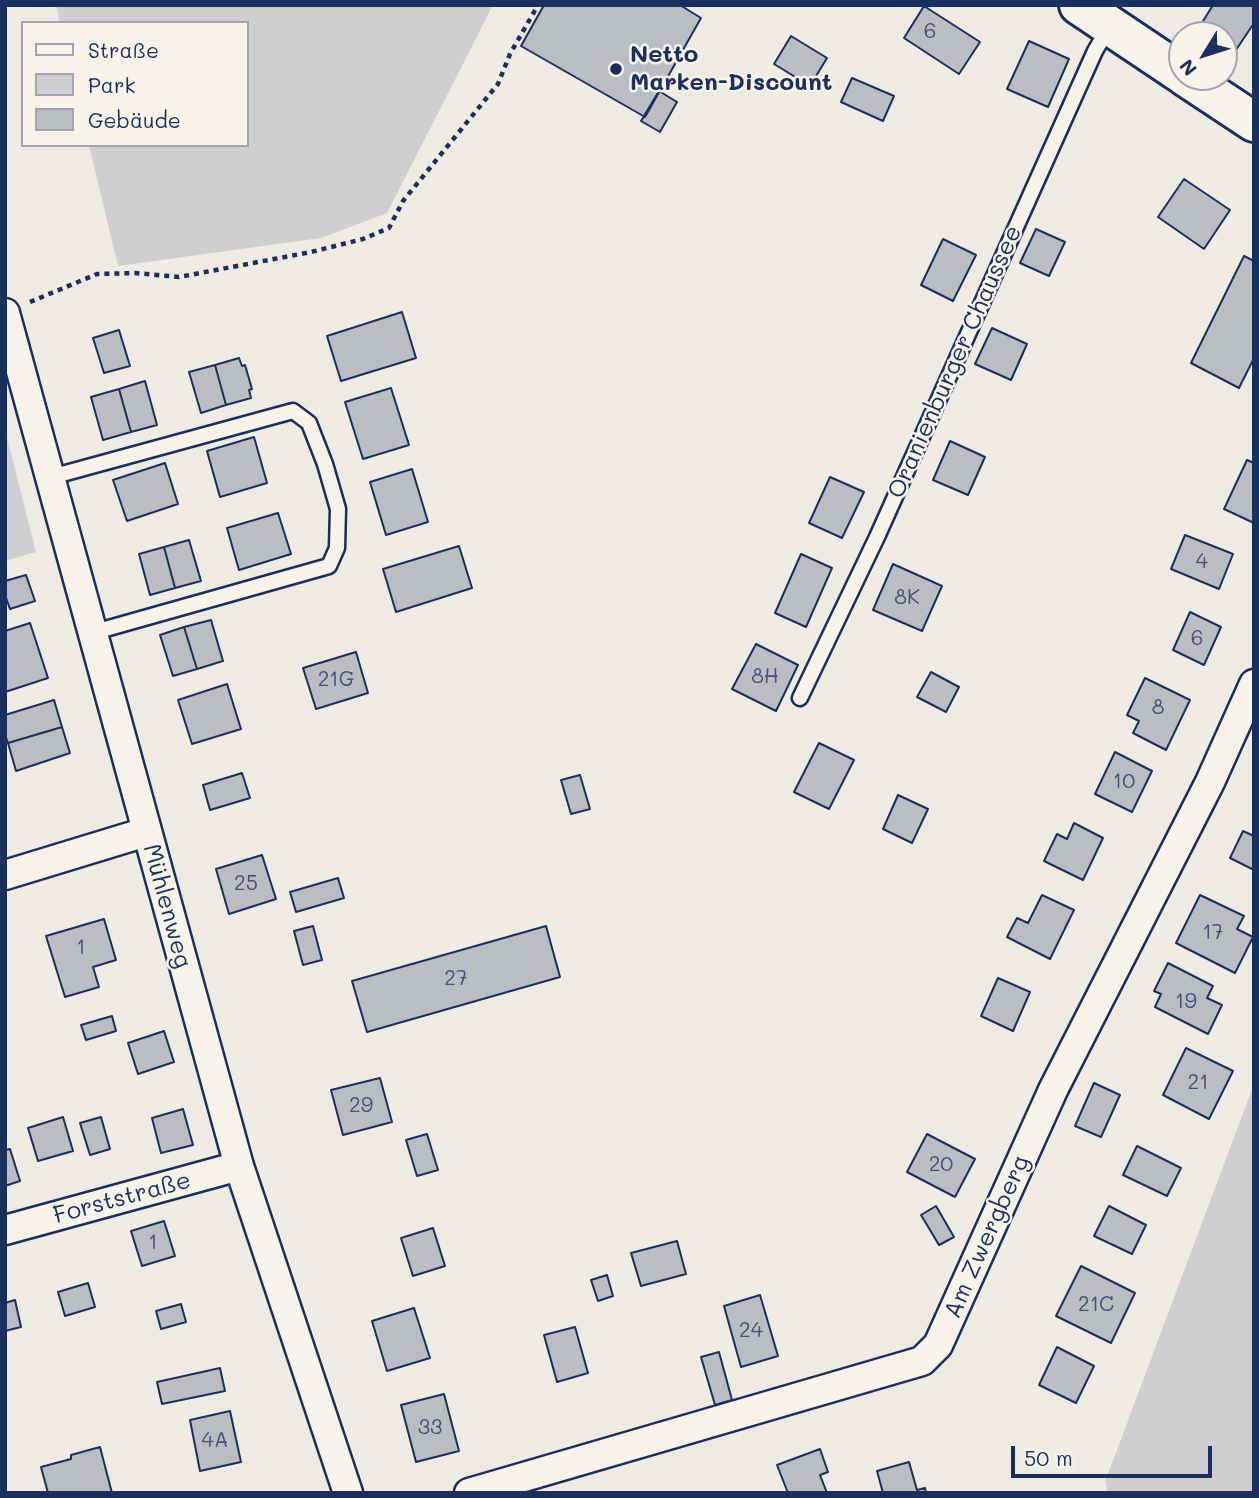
<!DOCTYPE html>
<meta charset="utf-8">
<style>
body{margin:0}
#map{position:relative;width:1259px;height:1498px;overflow:hidden;background:#eeebe2;font-family:Mali,sans-serif}
canvas{display:block}
.frame{position:absolute;inset:0;border:7px solid #1b2f5e;pointer-events:none}
.legend{position:absolute;left:21px;top:21px;width:228px;height:126px;box-sizing:border-box;background:#f7f3e8;border:2px solid #9fa5b1;margin:0;padding:9px 12px;list-style:none;font-size:21px;color:#1b2f5e}
.legend li{display:flex;align-items:center;gap:14px;height:35px}
.legend b{width:35px;border:2px solid #9fa5b1}
.north{position:absolute;left:1168px;top:21px;width:70px;height:70px;box-sizing:border-box;background:#f7f3e8;border:2px solid #9fa5b1;border-radius:50%;rotate:232deg;font-size:19px;font-weight:700;line-height:28px;text-align:center;color:#1b2f5e}
.north::after{content:'';display:block;margin:auto;width:24px;height:32px;background:#1b2f5e;clip-path:polygon(50% 0,100% 100%,50% 72%,0 100%)}
.scale{position:absolute;left:1011px;top:1446px;width:201px;height:32px;box-sizing:border-box;border:4px solid #1b2f5e;border-top:0;padding-left:9px;font-size:21px;line-height:24px;white-space:nowrap;color:#1b2f5e;-webkit-text-stroke:5px #f7f3e8;paint-order:stroke}
</style>
<div id="map">
<canvas width="1259" height="1498"></canvas>
<div class="frame"></div>
<ul class="legend">
<li><b style="height:9px;background:#f7f3e8"></b>Straße</li>
<li><b style="height:19px;background:#cfcfcf"></b>Park</li>
<li><b style="height:19px;background:#babdc2"></b>Gebäude</li>
</ul>
<div class="north">N</div>
<div class="scale">50 m</div>
</div>
<script>
const ctx = document.querySelector('canvas').getContext('2d');
ctx.lineJoin = 'round';
function fill(path, color) { ctx.fillStyle = color; ctx.fill(path, 'evenodd'); }
function stroke(path, color, width, dash) { ctx.strokeStyle = color; ctx.lineWidth = width; ctx.lineCap = dash ? 'butt' : 'round'; ctx.setLineDash(dash || []); ctx.stroke(path); }
function write(font, color, halo, rows, align = 'center') {
  ctx.font = font + ' Mali,sans-serif'; ctx.lineWidth = 5; ctx.setLineDash([]); ctx.textBaseline = 'middle'; ctx.strokeStyle = halo; ctx.fillStyle = color; for (const [text, x, y, turn = 0] of rows) {
    ctx.save(); ctx.translate(x, y); ctx.rotate((+turn || 0) * Math.PI / 180); ctx.textAlign = isNaN(turn) ? turn : align; if (halo) ctx.strokeText(text, 0, 0); ctx.fillText(text, 0, 0); ctx.restore();
  }
}
const green = new Path2D(`
 M56 5H493L387 213 321 238 118 266 89 145H247V23H60Z
 M5 429 36 552 5 561Z
 M1254 1084V1493H1108L1105 1482Z`);
const building = new Path2D(`
 M544 5H680L701 18 645 117 521 46Z
 M1213 5H1254V23L1236 50 1224 42V35H1214L1200 26Z
 M924 6 980 42 959 74 904 38Z
 M791 36 827 58 810 86 774 64Z
 M1029 41 1069 59 1048 107 1007 89Z
 M852 78 894 96 883 121 841 102Z
 M659 91 677 102 660 132 641 121Z
 M1184 179 1230 210 1204 249 1158 217Z
 M1036 229 1065 242 1049 276 1020 263Z
 M943 239 976 255 953 301 921 285Z
 M1244 256 1254 261V358L1239 388 1191 363Z
 M402 312 416 358 341 381 327 336Z
 M992 328 1027 344 1011 380 975 364Z
 M119 330 130 366 104 373 93 338Z
 M239 358 242 366 245 365 252 389 249 390 251 398 226 405 215 365Z
 M215 365 226 405 201 413 189 372Z
 M145 381 157 425 131 432 119 389Z
 M391 388 409 445 363 459 345 402Z
 M119 389 131 432 103 440 91 397Z
 M254 437 267 483 220 497 207 451Z
 M950 441 985 457 968 495 933 480Z
 M1247 460 1254 463V523L1224 509Z
 M165 463 178 504 127 521 113 480Z
 M412 469 428 522 386 535 370 482Z
 M830 477 864 492 842 538 809 523Z
 M278 513 291 554 239 570 227 528Z
 M1185 535 1233 554 1219 589 1171 569Z
 M189 540 201 581 175 588 164 547Z
 M459 546 472 588 396 612 383 569Z
 M164 547 175 588 150 595 139 554Z
 M801 554 832 568 806 627 775 613Z
 M893 564 942 586 922 631 873 610Z
 M26 575 35 601 10 609 5 595V581Z
 M1190 612 1221 627 1204 665 1173 650Z
 M211 620 223 661 197 669 184 627Z
 M30 623 48 678 5 692V631Z
 M184 627 197 669 173 676 160 635Z
 M756 644 798 665 776 711 732 689Z
 M356 652 368 693 316 709 303 668Z
 M931 672 959 687 946 712 917 697Z
 M1145 678 1190 700 1166 750 1133 733 1139 721 1127 715Z
 M227 684 241 729 192 744 178 700Z
 M54 700 62 727 8 743 5 735V715Z
 M62 727 70 753 16 771 8 743Z
 M819 743 854 760 829 809 794 792Z
 M1115 752 1152 771 1132 812 1095 794Z
 M242 773 250 798 210 810 203 785Z
 M580 775 590 809 571 814 561 780Z
 M898 795 928 809 912 843 883 829Z
 M1074 823 1103 838 1083 880 1044 861 1057 834 1067 839Z
 M1243 831 1254 836V870L1230 858Z
 M262 855 276 899 229 914 216 869Z
 M338 878 344 898 296 912 290 892Z
 M1042 895 1074 910 1050 959 1007 937 1017 918 1028 923Z
 M1200 895 1244 916 1237 929 1253 937 1235 973 1176 943Z
 M104 919 116 960 93 967 99 987 65 997 46 936Z
 M313 926 322 960 303 965 294 931Z
 M546 926 560 977 367 1032 352 981Z
 M1168 963 1213 986 1207 998 1222 1005 1208 1034 1155 1007 1161 994 1154 991Z
 M998 978 1030 992 1013 1031 981 1016Z
 M112 1016 116 1031 86 1040 81 1025Z
 M164 1031 174 1062 138 1074 128 1043Z
 M1186 1048 1233 1071 1209 1119 1163 1095Z
 M380 1078 392 1122 343 1135 331 1090Z
 M1094 1083 1120 1095 1101 1137 1075 1126Z
 M183 1109 193 1145 161 1153 152 1118Z
 M63 1117 73 1151 38 1161 28 1128Z
 M101 1117 110 1149 90 1155 80 1123Z
 M427 1134 438 1170 417 1176 406 1140Z
 M927 1134 975 1159 955 1197 907 1172Z
 M1137 1146 1181 1168 1167 1196 1123 1175Z
 M10 1149 20 1181 5 1186V1150Z
 M936 1206 954 1237 939 1245 921 1215Z
 M1109 1206 1146 1225 1132 1254 1094 1236Z
 M164 1221 175 1256 142 1266 131 1231Z
 M433 1228 445 1266 413 1276 401 1238Z
 M677 1241 686 1274 641 1286 631 1253Z
 M1081 1266 1135 1293 1111 1343 1056 1316Z
 M607 1275 613 1296 598 1301 591 1280Z
 M88 1283 95 1307 65 1316 58 1292Z
 M760 1295 778 1356 741 1367 724 1306Z
 M15 1300 21 1327 5 1331V1303Z
 M181 1304 186 1322 161 1329 156 1311Z
 M414 1308 430 1358 387 1371 372 1321Z
 M575 1327 588 1373 557 1382 544 1335Z
 M1057 1347 1094 1366 1076 1403 1039 1385Z
 M719 1352 732 1400 715 1405 701 1357Z
 M220 1368 225 1391 162 1404 157 1382Z
 M444 1394 459 1451 416 1462 401 1405Z
 M230 1411 241 1462 200 1471 190 1420Z
 M100 1447 112 1493H48L41 1467 71 1459V1455Z
 M820 1449 828 1472 820 1475 827 1493H788L777 1465Z
 M909 1462 917 1490 925 1488 926 1493H883L877 1471Z`);
const path = new Path2D(`
 M30 302 97 274 135 273 179 277 311 252 363 239 389 228 403 201 498 84 510 54 538 5`);
const service = new Path2D(`
 M51 477 293 411 309 423 325 464 338 509 337 548 329 566 91 633
 M800 698 877 537 1095 51 1109 27`);
const minor = new Path2D(`
 M5 313 239 1166 348 1493
 M5 875 146 832
 M5 1230 239 1166
 M469 1493 922 1361 938 1345 1053 1090 1210 782 1254 684`);
const primary = new Path2D(`
 M1079 5 1182 74
 M1186 77 1254 122`);
const markers = [
 [616,69,7,"#1b2f5e"]
];
const numberNames = [
 ["6",930,32],
 ["4",1202,562],
 ["8K",907,598],
 ["6",1197,639],
 ["8H",765,677],
 ["21G",336,680],
 ["8",1158,708],
 ["10",1124,782],
 ["25",246,884],
 ["17",1213,933],
 ["1",81,948],
 ["27",456,979],
 ["19",1186,1002],
 ["21",1198,1083],
 ["29",361,1106],
 ["20",941,1165],
 ["1",153,1243],
 ["21C",1096,1305],
 ["24",751,1331],
 ["33",430,1428],
 ["4A",215,1441]
];
const poiNames = [
 ["Netto",630,55],
 ["Marken-Discount",630,83]
];
const streetNames = [
 ["Oranienburger Chaussee",955,362,-66],
 ["Mühlenweg",167,906,75],
 ["Forststraße",122,1198,-15],
 ["Am Zwergberg",987,1237,-66]
];
fill(green, '#cfcfcf');
fill(building, '#babdc2');
stroke(building, '#1b2f5e', 2);
stroke(service, '#1b2f5e', 19);
stroke(minor, '#1b2f5e', 33);
stroke(primary, '#1b2f5e', 44);
stroke(path, '#1b2f5e', 4.5, [5, 5]);
stroke(service, '#f7f3e8', 14);
stroke(minor, '#f7f3e8', 28);
stroke(primary, '#f7f3e8', 38);
for (const [x, y, r, color] of markers) { const dot = new Path2D(); dot.arc(x, y, r, 0, 2 * Math.PI); ctx.fillStyle = color; ctx.fill(dot); stroke(dot, '#f7f3e8', 2.5); }
write('21px', '#435277', null, numberNames);
write('bold 24px', '#1b2f5e', '#f7f3e8', poiNames, 'left');
write('24px', '#1b2f5e', '#f7f3e8', streetNames);
</script>
